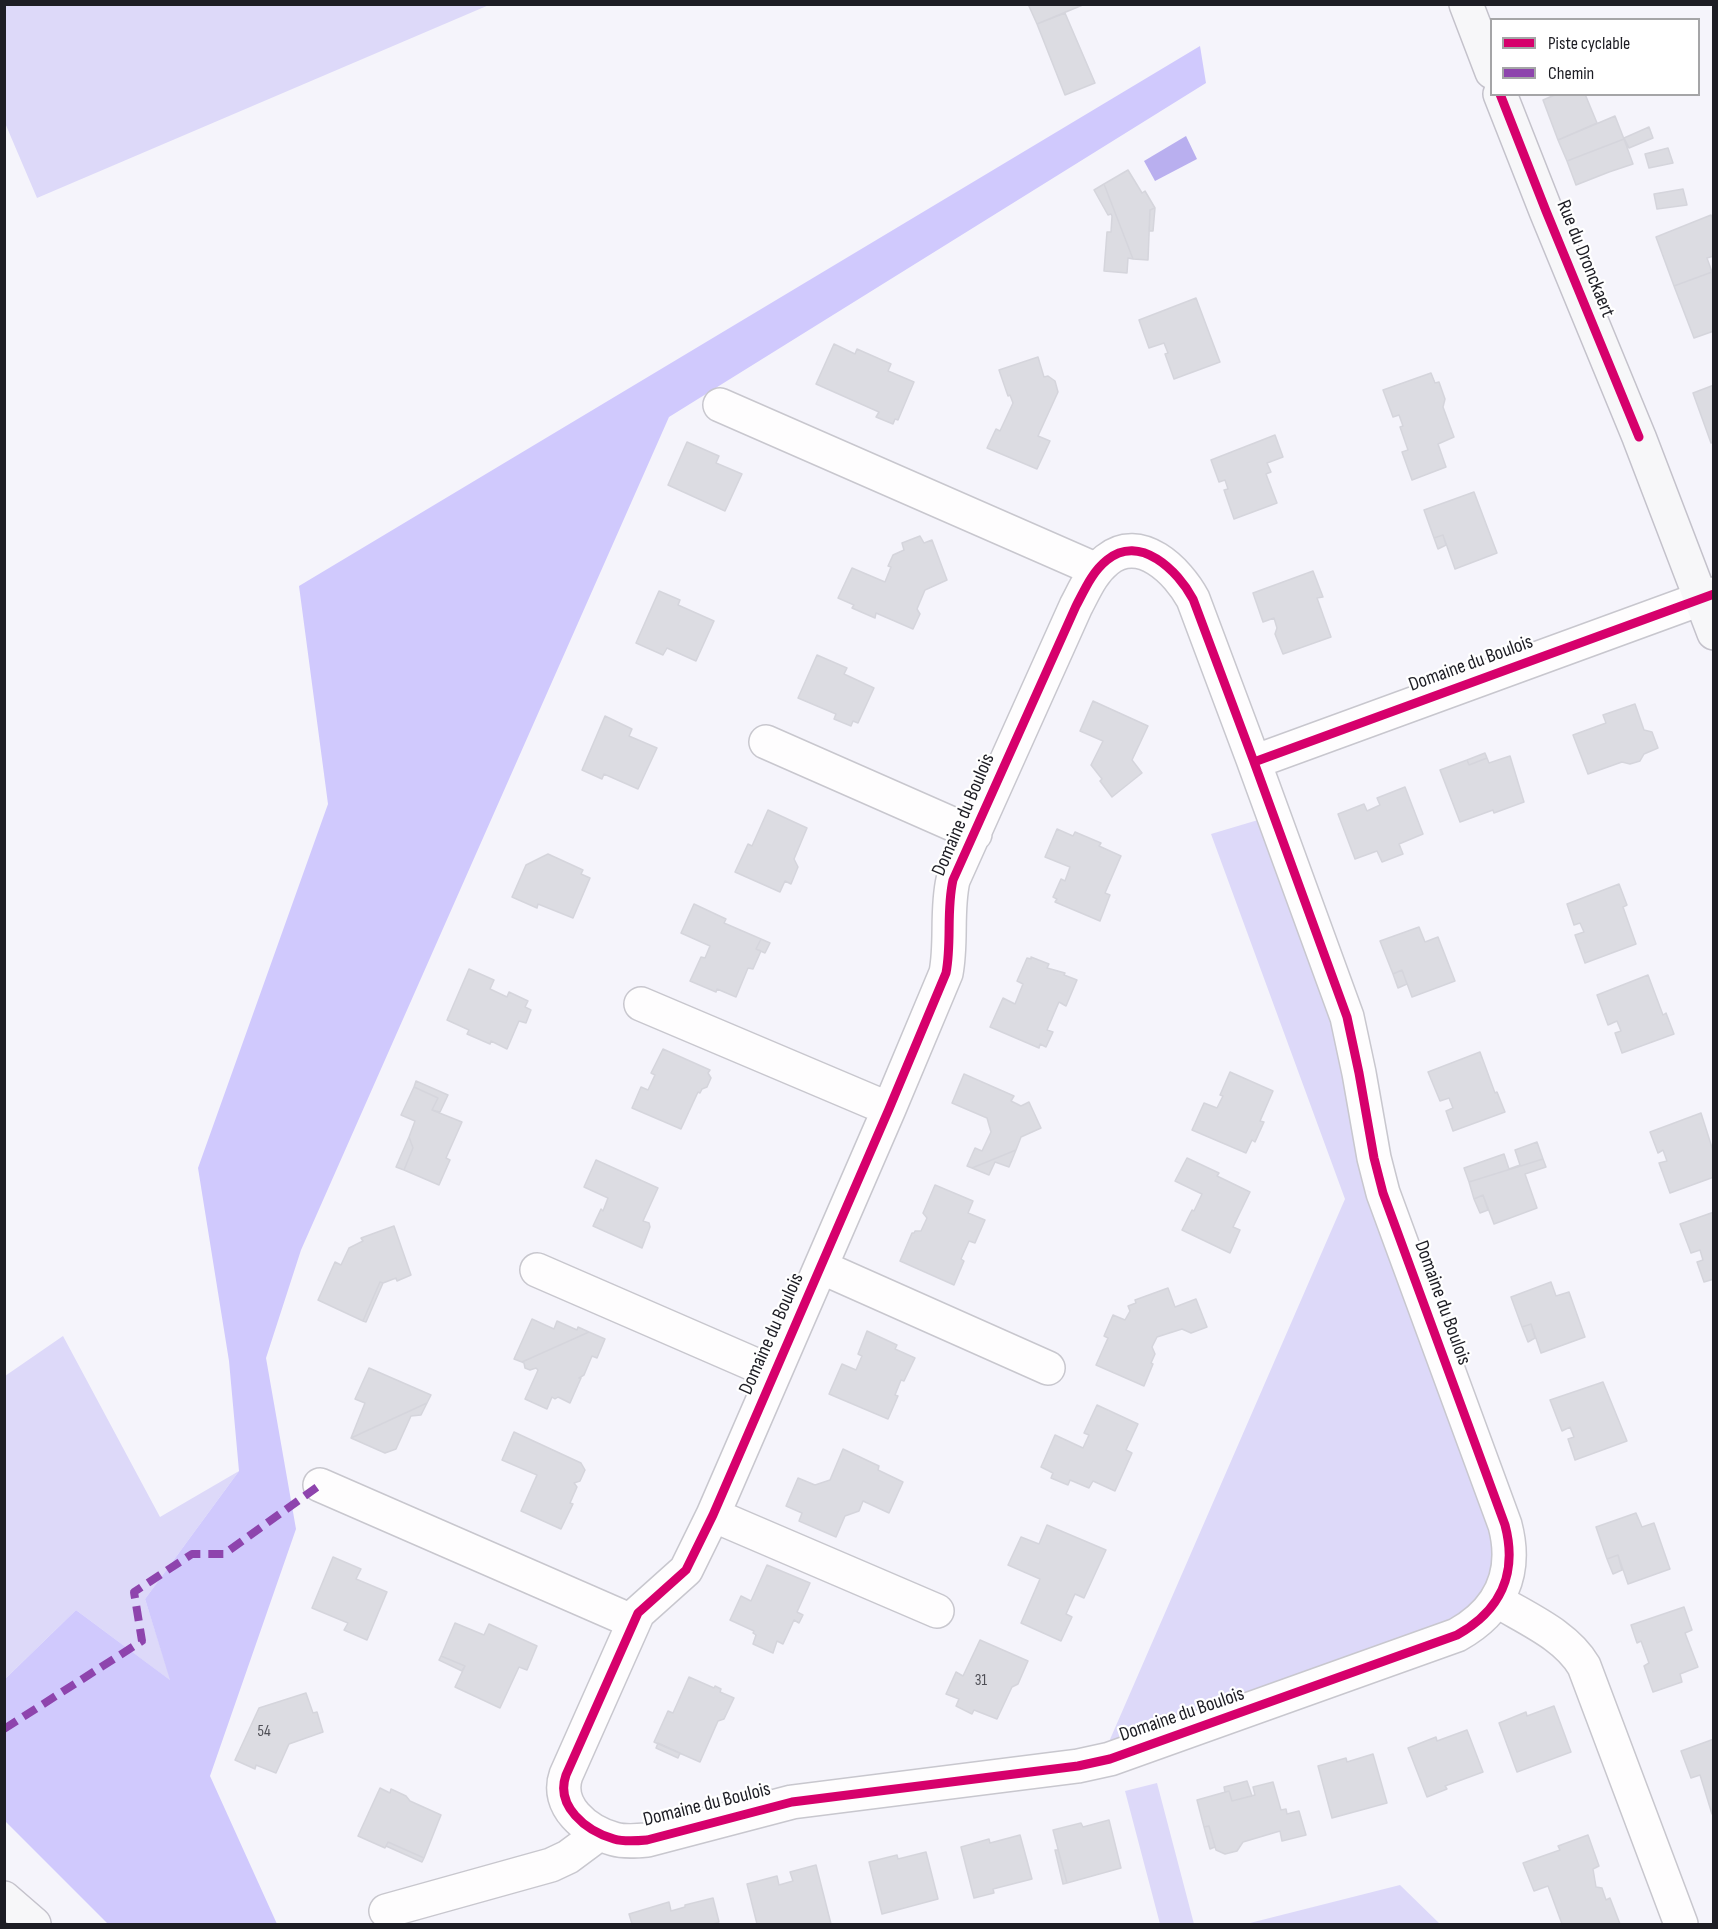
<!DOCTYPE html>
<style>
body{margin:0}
#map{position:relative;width:1718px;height:1929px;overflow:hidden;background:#f5f4fb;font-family:"Sofia Sans Condensed",sans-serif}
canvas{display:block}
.frame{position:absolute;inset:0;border:6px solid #1d1d24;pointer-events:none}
.legend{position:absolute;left:1490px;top:18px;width:210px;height:78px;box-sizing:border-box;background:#fff;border:2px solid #a5a5a7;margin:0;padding:8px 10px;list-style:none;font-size:18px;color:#1d1d24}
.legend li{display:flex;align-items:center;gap:12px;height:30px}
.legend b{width:30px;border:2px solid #a5a5a7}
</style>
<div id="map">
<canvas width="1718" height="1929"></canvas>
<div class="frame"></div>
<ul class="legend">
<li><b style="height:8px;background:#d6006c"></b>Piste cyclable</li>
<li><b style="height:8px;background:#8e44ad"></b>Chemin</li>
</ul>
</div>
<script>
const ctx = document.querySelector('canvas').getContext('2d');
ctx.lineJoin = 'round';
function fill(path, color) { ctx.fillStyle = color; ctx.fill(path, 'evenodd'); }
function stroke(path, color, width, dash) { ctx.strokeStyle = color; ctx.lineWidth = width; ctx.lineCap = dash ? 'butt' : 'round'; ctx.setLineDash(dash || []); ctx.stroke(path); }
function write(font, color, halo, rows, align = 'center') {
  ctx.font = font + ' "Sofia Sans Condensed",sans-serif'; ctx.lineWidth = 4.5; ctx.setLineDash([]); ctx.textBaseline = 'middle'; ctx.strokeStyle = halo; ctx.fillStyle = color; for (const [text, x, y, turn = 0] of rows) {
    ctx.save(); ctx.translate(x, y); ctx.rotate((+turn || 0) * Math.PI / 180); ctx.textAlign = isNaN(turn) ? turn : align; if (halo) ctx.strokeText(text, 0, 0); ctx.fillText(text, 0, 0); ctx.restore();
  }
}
const green = new Path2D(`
 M4 5 5 4 489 5 37 198 5 123Z
 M1258 820 1339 1044 1495 1544 1496 1570 1474 1608 1454 1618 1108 1744 1345 1199 1211 834Z
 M63 1336 160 1517 239 1471 145 1599 171 1681 76 1610 5 1679V1376Z
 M1157 1783 1194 1924H1160L1125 1791Z
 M1400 1885 1440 1924H1246Z`);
const forest = new Path2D(`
 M1200 46 1206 83 669 417 301 1250 266 1358 296 1529 210 1776 277 1924H108L5 1821V1679L76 1610 170 1680 145 1599 239 1471 229 1361 198 1168 328 804 299 586Z`);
const water = new Path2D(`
 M1186 136 1197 159 1155 181 1144 161Z`);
const building = new Path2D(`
 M1028 4H1085L1037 24Z
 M1065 13 1095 83 1065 95 1037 24Z
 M1557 94H1585L1597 123 1558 140 1543 100Z
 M1615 116 1624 139 1567 161 1558 140Z
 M1649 127 1653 138 1629 148 1624 138Z
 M1624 139 1633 164 1609 172 1576 185 1567 161Z
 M1668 148 1673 163 1649 168 1645 154Z
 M1128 170 1142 193 1145 191 1155 208 1150 210 1148 260 1133 259 1104 184Z
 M1104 184 1133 259 1128 258 1127 273 1104 271 1107 232H1111L1112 216 1111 214 1108 215 1094 190Z
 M1683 189 1687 205 1657 209 1654 194Z
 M1155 208 1153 231H1149L1150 210Z
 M1711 215 1714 222V256L1707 258 1712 272 1674 286 1656 237Z
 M1712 272 1714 331 1694 338 1674 286Z
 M1196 298 1220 362 1174 379 1165 354 1168 353 1164 343 1149 348 1139 320Z
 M834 344 855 354 857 349 891 364 888 371 914 382 898 420 895 419 893 424 876 417 879 412 816 384Z
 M1038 357 1044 377 1048 376 1055 381 1058 392 1038 436 1050 441 1037 469 987 448 996 429 1000 431 1013 403 1010 395 1008 396 999 370Z
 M1431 373 1435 383 1439 382 1445 399 1443 407 1454 437 1438 444 1446 467 1412 480 1402 452 1408 450 1400 427 1403 426 1399 415 1393 417 1383 390Z
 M1714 385V442L1711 443 1693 393Z
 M1275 435 1283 457 1267 463 1271 472 1266 474 1277 503 1234 519 1224 490 1228 489 1225 480 1219 482 1211 460Z
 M687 442 719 456 716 463 742 474 725 511 668 485Z
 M1474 492 1497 553 1455 569 1443 535 1434 538 1424 510Z
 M1443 535 1446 545 1438 549 1434 538Z
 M920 536 924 543 932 540 947 580 925 590 917 609 920 614 913 629 876 613 875 618 852 608 854 605 838 598 852 568 885 582 891 567 888 566 893 555 904 550 902 543Z
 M1313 571 1323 597 1317 598 1331 637 1283 654 1275 634 1277 628 1274 618 1263 622 1253 593Z
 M659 591 680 600 678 605 714 621 696 661 667 648 663 655 636 643Z
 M817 655 847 668 844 674 874 688 858 723 853 721 851 726 834 719 836 714 798 698Z
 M1093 701 1148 726 1132 760 1142 773 1112 797 1100 781 1102 779 1091 765 1103 741 1080 731Z
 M1635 704 1644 730 1652 732 1658 748 1644 754 1640 761 1630 764 1622 762 1588 774 1573 735 1606 723 1603 715Z
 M605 716 632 729 629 736 657 748 638 789 604 774 602 779 582 770Z
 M1485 753 1487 758 1469 765 1467 760Z
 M1510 756 1524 802 1494 813 1493 810 1460 822 1440 770 1467 760 1469 765 1487 758 1489 763Z
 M1405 787 1423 834 1399 844 1403 854 1382 862 1377 851 1355 859 1338 814 1364 804 1367 811 1380 805 1377 798Z
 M768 810 807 828 794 859 798 867 791 884 785 881 780 892 735 872 748 844 752 846Z
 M1057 829 1073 836 1075 832 1101 843 1099 846 1121 856 1105 893 1110 895 1100 921 1055 902 1057 899 1053 897 1061 879 1065 881 1070 867 1045 857Z
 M548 854 583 870 581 874 590 878 573 918 538 904 537 908 512 897 526 865Z
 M1619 884 1627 905 1623 907 1636 944 1585 963 1575 935 1584 932 1580 923 1574 925 1567 904Z
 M694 904 726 919 724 923 761 939 756 949 761 951 753 969 748 968 736 997 717 989 716 992 690 981 701 957 705 958 710 946 681 933Z
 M1419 927 1425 942 1438 937 1455 981 1412 997 1402 970 1393 974 1380 941Z
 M761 939 770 943 765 953 756 949Z
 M1031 957 1049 964 1047 968 1065 973 1064 975 1077 980 1066 1006 1059 1002 1047 1030 1053 1032 1046 1047 1040 1044 1039 1048 990 1027 1003 998 1015 1004 1023 984 1017 981 1027 958 1031 959Z
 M469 969 494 980 490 989 507 997 509 992 528 1001 525 1007 531 1010 526 1023 519 1021 507 1049 491 1041 490 1044 467 1034 469 1030 447 1020Z
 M1402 970 1407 984 1398 988 1393 974Z
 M1648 975 1663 1015 1666 1013 1674 1034 1622 1053 1615 1033 1621 1031 1617 1021 1608 1025 1597 995Z
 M663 1049 710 1070 708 1073 711 1078 707 1087 702 1089 700 1093 698 1092 681 1129 632 1108 641 1087 648 1090 655 1075 651 1073Z
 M1480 1052 1495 1093 1497 1092 1505 1112 1453 1131 1446 1111 1453 1108 1449 1098 1440 1101 1428 1072Z
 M1230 1072 1273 1091 1260 1121 1264 1122 1255 1142 1252 1140 1246 1153 1192 1130 1204 1103 1217 1108 1223 1096 1220 1095Z
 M964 1074 1014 1096 1011 1101 1021 1106 1029 1102 1041 1128 1021 1137 1016 1150 972 1168 967 1166 975 1148 982 1151 991 1132 987 1118 952 1103Z
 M416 1081 448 1095 440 1112 432 1110 438 1098 414 1087Z
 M414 1087 438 1098 432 1110 462 1122 446 1158 450 1160 439 1185 404 1170 413 1148 409 1137 415 1121 401 1115Z
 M1701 1113 1714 1154V1177L1670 1193 1659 1163 1667 1161 1663 1150 1658 1153 1650 1132Z
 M409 1137 413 1148 404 1170 396 1167Z
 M1537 1142 1543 1159 1469 1182 1464 1168 1504 1154 1509 1169 1520 1165 1515 1150Z
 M1016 1150 1009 1167 995 1162 989 1175 972 1168Z
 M1187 1158 1219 1173 1217 1176 1250 1192 1233 1227 1240 1230 1230 1253 1182 1230 1192 1210 1194 1211 1202 1194 1175 1181Z
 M1543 1159 1546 1167 1525 1174 1537 1208 1494 1224 1483 1195 1474 1199 1469 1182Z
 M596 1160 658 1188 643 1221 649 1223 650 1227 642 1248 593 1226 601 1209 603 1211 608 1198 584 1187Z
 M935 1185 973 1201 968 1213 985 1220 975 1243 969 1241 961 1259 964 1261 954 1285 900 1261 912 1233H914L915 1231H921L927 1218 923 1213Z
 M1483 1195 1488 1210 1480 1213 1474 1199Z
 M1714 1212V1279L1704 1282 1697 1262 1703 1260 1700 1250 1691 1253 1680 1224Z
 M394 1226 411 1275 397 1281 396 1278 383 1283 380 1282 363 1321 318 1300 335 1262 341 1265 349 1248 363 1241 361 1238Z
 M380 1282 383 1283 366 1322 363 1321Z
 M1551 1282 1556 1296 1569 1292 1585 1337 1541 1353 1531 1324 1522 1327 1511 1297Z
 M1168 1288 1175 1307 1196 1299 1207 1327 1191 1333 1182 1329 1157 1337 1152 1347 1155 1354 1151 1363 1153 1364 1144 1386 1096 1365 1108 1338 1104 1336 1113 1315 1125 1320 1130 1311 1128 1306 1136 1303 1135 1300Z
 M532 1319 554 1329 557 1321 577 1330 578 1327 589 1332 522 1362 514 1359Z
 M1531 1324 1535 1338 1528 1342 1522 1327Z
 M867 1331 897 1345 895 1349 915 1358 904 1381 901 1380 895 1395 898 1396 888 1419 829 1394 842 1364 856 1370 862 1356 858 1354Z
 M589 1332 605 1339 597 1358 592 1356 584 1375 579 1378H581L570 1403 558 1397 555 1399 552 1397 547 1409 525 1399 538 1370 536 1368 530 1370 525 1368 524 1363 522 1362Z
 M369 1368 431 1395 427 1403 351 1438 365 1403 355 1399Z
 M1603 1382 1627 1441 1575 1460 1568 1439 1574 1437 1570 1427 1562 1431 1550 1400Z
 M427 1403 421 1415 411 1416 396 1449 385 1453 351 1438Z
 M1097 1405 1138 1424 1126 1450 1132 1453 1115 1491 1093 1481 1089 1488 1070 1480 1068 1485 1051 1478 1053 1473 1041 1467 1055 1435 1083 1448 1089 1435 1084 1433Z
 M514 1432 581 1463 585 1470 580 1481 574 1483 577 1487 570 1503 573 1504 561 1529 521 1511 537 1475 502 1460Z
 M843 1449 879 1466 878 1470 903 1482 889 1513 863 1501 859 1511 845 1516 836 1537 799 1521 802 1513 786 1506 798 1478 815 1485 830 1480Z
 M1636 1513 1642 1527 1654 1523 1670 1569 1628 1584 1618 1555 1607 1559 1596 1527Z
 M1047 1525 1106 1550 1084 1598 1075 1594 1066 1614 1072 1617 1061 1641 1021 1623 1040 1579 1008 1565 1021 1537 1039 1544Z
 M1618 1555 1622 1570 1613 1574 1607 1559Z
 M333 1557 361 1569 356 1579 387 1592 367 1640 344 1630 348 1623 312 1608Z
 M767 1565 810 1583 797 1612 803 1615 799 1623 794 1620 783 1644 777 1641 773 1653 753 1644 756 1635 753 1633 754 1631 730 1620 741 1596 751 1601Z
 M1684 1607 1692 1630 1685 1633 1698 1667 1680 1674 1682 1682 1653 1692 1644 1666 1649 1663 1641 1641 1637 1643 1631 1625Z
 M455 1623 484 1635 489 1624 537 1646 527 1670 519 1667 500 1708 455 1687 465 1666 441 1656Z
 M980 1640 1028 1661 1018 1684 1012 1687 997 1719 974 1710 972 1714 956 1706 959 1699 946 1694 956 1672 963 1676Z
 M441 1656 465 1666 462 1671 439 1660Z
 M689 1677 714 1688 715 1686 721 1689 720 1692 734 1698 724 1719 718 1721 700 1762 654 1742 668 1711 673 1713Z
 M306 1693 313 1713 317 1712 323 1732 289 1744 276 1773 256 1765 255 1769 235 1760 259 1708Z
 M1554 1706 1571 1752 1517 1772 1499 1723 1526 1712 1527 1716Z
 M1467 1730 1483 1772 1445 1786 1447 1789 1427 1797 1408 1748 1436 1737 1437 1741Z
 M1714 1739V1813L1712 1814 1700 1775 1691 1778 1681 1751Z
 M658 1743 680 1753 678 1758 656 1748Z
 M1373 1754 1387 1803 1332 1818 1318 1766 1346 1758 1347 1762Z
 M1247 1781 1252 1796 1232 1801 1229 1791 1225 1792 1224 1787Z
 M1273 1782 1281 1810 1286 1809 1287 1814 1299 1811 1306 1835 1282 1841 1280 1831 1243 1842 1237 1851 1225 1854 1216 1850 1209 1826 1204 1827 1197 1800 1229 1791 1232 1801 1255 1795 1253 1787Z
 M380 1788 390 1793 391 1789 406 1796 410 1801 441 1815 424 1858 388 1842 385 1848 358 1836Z
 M1109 1820 1121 1868 1067 1883 1053 1830 1081 1823 1083 1827Z
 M1209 1826 1215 1847 1210 1849 1204 1827Z
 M1020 1835 1032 1879 993 1889 994 1893 974 1898 961 1847 989 1839 990 1843Z
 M1588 1835 1599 1866 1593 1869 1596 1887 1602 1888 1606 1900 1610 1898 1620 1924H1562L1548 1886 1534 1891 1523 1863 1560 1850 1558 1846Z
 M388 1842 424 1858 422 1862 386 1846Z
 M1055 1850H1058L1067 1883 1063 1884Z
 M926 1852 938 1899 882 1914 869 1862 897 1855 898 1859Z
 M816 1865 831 1924H757L747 1884 777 1876 779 1885 793 1881 790 1872Z
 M713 1898 719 1922 713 1924H632L629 1914 669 1902 671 1911 685 1907V1905Z`);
const minor = new Path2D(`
 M720 405 1097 570
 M766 742 975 834
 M1254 762 1347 1017 1359 1073 1374 1158 1383 1193 1505 1525C1518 1574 1500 1611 1457 1635L1110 1759 1078 1766 792 1802 647 1840C636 1841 624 1842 614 1839 586 1831 555 1806 566 1775L638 1613 686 1570 713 1515 889 1109 946 973C952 942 946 911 953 880L1076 606C1085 589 1092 572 1107 560 1140 533 1178 571 1193 599L1254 762 1714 594
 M641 1004 889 1109
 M821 1267 1048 1368
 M537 1270 774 1373
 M320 1485 634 1622
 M713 1515 937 1611
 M1496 1600C1527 1619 1566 1635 1584 1666L1681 1924
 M386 1911 551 1865 568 1857 599 1834`);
const major = new Path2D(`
 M1466 4 1492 72
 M1500 94 1546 211 1639 437 1714 633
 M4 1898 34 1924`);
const quiet = new Path2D(`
 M4 1729 142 1641 134 1592 192 1554H224L320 1485`);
const cycleway = new Path2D(`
 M1500 94 1546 211 1639 437
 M1254 762 1347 1017 1359 1073 1374 1158 1383 1193 1505 1525C1518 1574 1500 1611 1457 1635L1110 1759 1078 1766 792 1802 647 1840C636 1841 624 1842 614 1839 586 1831 555 1806 566 1775L638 1613 686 1570 713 1515 889 1109 946 973C952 942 946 911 953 880L1076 606C1085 589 1092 572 1107 560 1140 533 1178 571 1193 599L1254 762 1714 594`);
const numberNames = [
 ["31",981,1681],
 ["54",264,1732]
];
const streetNames = [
 ["Rue du Dronckaert",1585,259,68],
 ["Domaine du Boulois",1471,664,-20],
 ["Domaine du Boulois",964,815,-67],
 ["Domaine du Boulois",1442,1303,70],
 ["Domaine du Boulois",772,1334,-66],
 ["Domaine du Boulois",1182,1715,-19],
 ["Domaine du Boulois",707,1805,-14]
];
fill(green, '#ddd9f9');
fill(forest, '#d0c9fd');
fill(water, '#b9afef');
fill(building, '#dcdce2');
stroke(building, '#d5d5dc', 1.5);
stroke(minor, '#c8c7ce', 36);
stroke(major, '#c4c2cb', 36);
stroke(minor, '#fefdfe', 33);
stroke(major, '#f7f7f9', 33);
stroke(quiet, '#8e44ad', 8, [15, 8]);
stroke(cycleway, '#d6006c', 9);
write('16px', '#4f4f56', null, numberNames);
write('20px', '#1d1d24', '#fff', streetNames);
</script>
